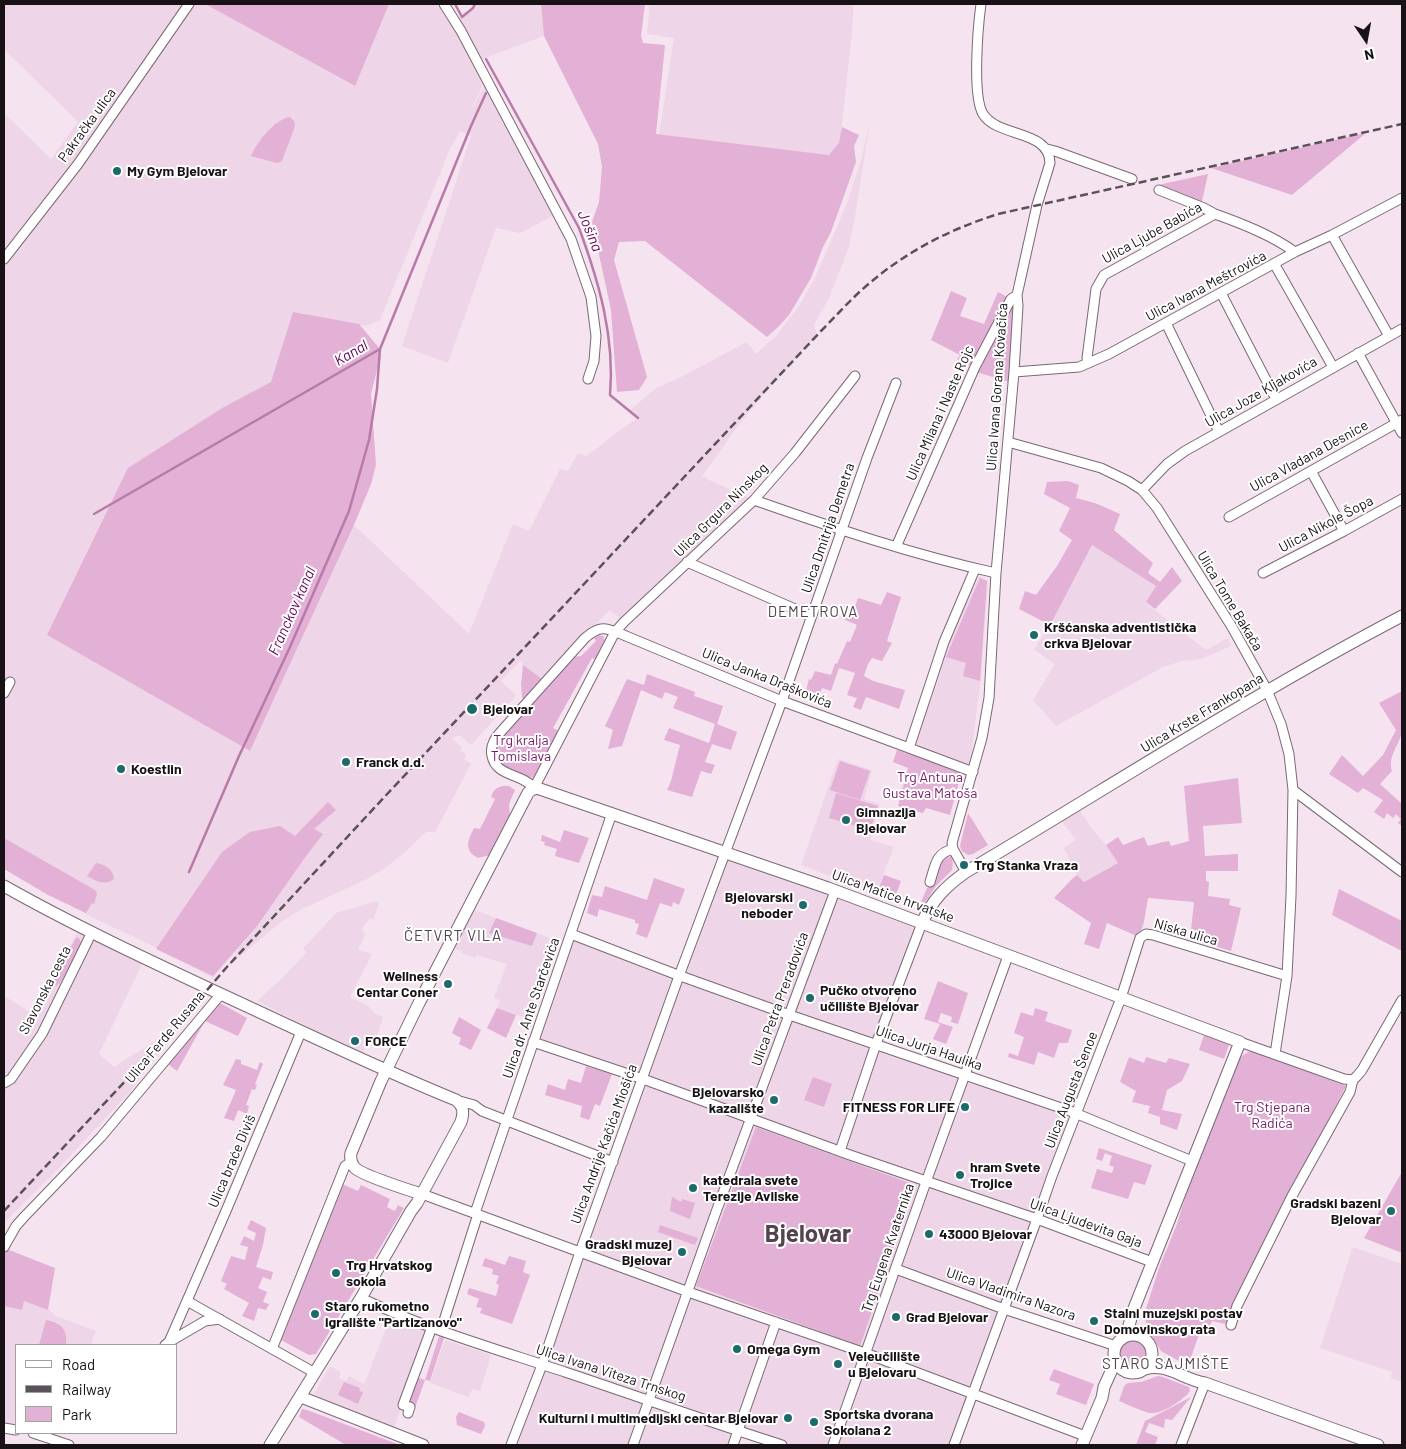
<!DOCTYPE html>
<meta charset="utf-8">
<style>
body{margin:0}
#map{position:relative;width:1406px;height:1449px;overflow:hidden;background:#f6e3f0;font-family:Barlow,sans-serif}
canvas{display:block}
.frame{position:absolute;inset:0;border:5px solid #181216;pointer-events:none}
.legend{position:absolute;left:15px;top:1344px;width:162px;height:90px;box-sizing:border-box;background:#fff;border:1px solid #a3a0a2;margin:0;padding:6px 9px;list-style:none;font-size:15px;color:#181216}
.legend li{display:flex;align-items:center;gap:10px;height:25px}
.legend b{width:25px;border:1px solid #a3a0a2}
.north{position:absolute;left:1341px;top:15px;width:50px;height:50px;-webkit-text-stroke:4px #fff;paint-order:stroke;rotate:168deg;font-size:14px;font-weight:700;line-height:20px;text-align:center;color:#181216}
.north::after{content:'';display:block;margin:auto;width:18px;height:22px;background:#181216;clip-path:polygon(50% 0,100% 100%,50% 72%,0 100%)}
</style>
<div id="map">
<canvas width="1406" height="1449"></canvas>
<div class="frame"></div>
<ul class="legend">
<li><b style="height:6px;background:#fff"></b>Road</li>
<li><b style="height:6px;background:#5b5158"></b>Railway</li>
<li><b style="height:14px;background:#e3b0d6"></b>Park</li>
</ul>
<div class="north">N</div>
</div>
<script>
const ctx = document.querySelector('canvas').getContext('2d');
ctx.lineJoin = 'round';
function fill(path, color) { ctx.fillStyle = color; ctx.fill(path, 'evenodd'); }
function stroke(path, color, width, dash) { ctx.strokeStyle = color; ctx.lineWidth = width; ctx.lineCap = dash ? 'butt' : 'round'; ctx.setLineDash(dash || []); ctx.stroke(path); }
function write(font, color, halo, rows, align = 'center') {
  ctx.font = font + ' Barlow,sans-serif'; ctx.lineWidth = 4; ctx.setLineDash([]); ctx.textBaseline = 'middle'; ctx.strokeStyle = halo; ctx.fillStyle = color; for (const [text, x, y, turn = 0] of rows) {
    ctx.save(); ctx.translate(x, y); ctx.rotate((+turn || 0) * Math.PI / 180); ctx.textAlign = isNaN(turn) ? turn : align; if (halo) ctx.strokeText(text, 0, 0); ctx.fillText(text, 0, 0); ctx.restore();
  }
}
const built = new Path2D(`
 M4 4H205L354 86 389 4H436L457 33 484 82 467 118 487 81 455 22 473 8 475 4H541L544 36 479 60 558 213 520 233 496 228 448 363 402 346 471 136 460 131 450 149 380 320 366 326 293 312 272 382 224 407 47 635 250 751 354 525 469 634 513 524 529 531 560 469 568 471 578 453 586 456 599 447 616 433 638 418 629 411 656 388 679 378 747 342 756 354 776 336 799 306 814 280 846 206 861 161 870 121 855 217 848 250 829 298 814 325 817 335 764 394 735 430 702 476 709 480 754 500 624 622 610 610 542 679 523 665 521 660 501 681 516 695 513 699 471 745 459 735 452 738 462 748 460 750 467 756 464 759 471 764 435 832H426L405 852 385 868 367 879 300 910 281 922 226 968 240 947 213 978 151 945 91 917 4 868V113L51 159 78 122 4 49Z
 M650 4H854L851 41 840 143 829 155 659 135 674 38 647 34Z
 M1092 545 1156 586 1146 603 1206 650 1228 638 1231 646 1201 659 1182 661 1163 667 1056 726 1033 700 1055 664 1034 650 1047 629Z
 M979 576 988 581 981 678 970 765 914 746 940 674 950 638Z
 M838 759 872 770 864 799 880 804 870 840 894 847 876 893 801 865Z
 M1077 806 1092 829 1106 845 1118 863 1084 882 1077 875 1064 848 1076 840 1059 817Z
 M725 852 922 923 876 1044 1077 1114 954 1445H782L738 1431 733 1445H511L640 1084 531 1047 571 934 679 975Z
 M377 901 379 904 373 920 370 918 362 929 365 935 358 950 372 954 350 997 368 1006 377 1015 383 1017 376 1039 374 1038 373 1041 370 1040 362 1054 257 1001 279 981 307 952 303 949 336 913Z
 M472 909 560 942 533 1017 530 1016 529 1019 497 1008 500 1000 494 998 507 964 477 955 475 958 461 953V951L454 948Z
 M81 926 145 958 99 1054 114 1067 129 1057 171 1032 202 995 129 1093 55 1172 4 1223V996L32 1013Z
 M1353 1247 1402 1264V1382L1391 1378 1392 1372 1320 1348Z
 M24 1301 48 1310 53 1313V1315L96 1331 91 1343 98 1345H16V1430L4 1428V1306L21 1310Z
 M393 1311 432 1327 394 1427 334 1404 314 1394 330 1366 341 1372 339 1378 346 1381 349 1376 364 1384Z
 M445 1340 491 1355 480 1391 472 1389 469 1397 430 1383Z`);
const green = new Path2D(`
 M205 4H389L355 86Z
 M541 4H645L641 36 643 43 665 45 656 134 829 155 839 143 842 127 859 135 854 146 856 162 831 232 823 247 811 278 789 315 779 326 767 337 645 241 619 242 614 260 647 377 639 390 617 392 611 310 592 222 599 202 602 167 598 144 544 36Z
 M290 117 294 121 295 126 282 161 277 163 251 156C257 142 275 119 290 117Z
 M1366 133 1292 195 1211 168 1352 136Z
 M1208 174 1201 206 1158 185Z
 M951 291 967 298 960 316 984 324 998 292 1011 299 1016 303 1013 383 973 371 974 367 957 359 960 355 931 340Z
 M293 312 359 324 380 349V358L371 394 376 465 371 484 354 525 250 751 47 635 128 468 224 407 271 382Z
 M1068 481 1079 485 1076 498 1095 503 1120 514 1114 530 1153 563 1148 573 1160 582 1172 567 1182 581 1155 609 1146 602 1156 586 1092 545 1050 625 1019 609 1025 591 1036 595 1057 566 1072 540 1059 531 1070 508 1044 494 1047 482Z
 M980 578 987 581 980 681 963 676 966 663 946 657Z
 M887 592 901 597 887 641 892 643 882 661 872 658 868 664 864 676 873 681 905 690 899 709 866 697 861 710 853 707 857 698 847 695 855 673 839 668 831 691 822 688 817 700 805 695 809 679 811 680 815 671 831 675 835 663 837 664 847 641 850 642 857 625 841 618 845 606 854 609 858 598 881 605Z
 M599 635 603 636C606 642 604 644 600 650L604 653 598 661 592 658 553 728 559 731 533 778C518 773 496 770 495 751 495 747 496 743 497 739L573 657 581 656 596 641 593 636Z
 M523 665 542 679 523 699 522 698 521 684Z
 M647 674 695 692 694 696 723 706 717 724 737 732 731 750 712 744 705 762 715 765 711 774 701 771 692 797 667 790 671 781 680 745 664 740 669 728 709 743 715 724 673 708 678 697 665 692 662 699 641 690 622 746 608 749 613 730 605 726 627 679 644 685Z
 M1402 691C1402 704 1403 717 1402 730 1401 744 1387 755 1392 771L1380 784 1402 804V826L1398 823 1401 819 1396 814 1393 818 1387 813 1384 819 1374 812 1383 800 1363 788 1358 793 1329 774 1342 755 1363 776 1383 755 1396 730 1379 703Z
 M897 750 962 771 950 815 926 808 923 813 898 806 908 768 893 762Z
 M840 761 870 771 860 800 830 790Z
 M1238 778 1242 823 1203 826 1205 856 1238 854V871H1206V881L1209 882 1208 896 1230 899 1229 905 1241 908 1231 951 1190 939 1194 902 1148 898 1144 922 1139 937 1107 923 1099 949 1084 944 1091 923 1054 898 1072 879 1077 875 1084 882 1118 863 1106 845 1118 837 1123 845 1144 837 1148 846 1163 842 1169 841 1171 846 1189 841 1184 786Z
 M502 786H509L515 790 509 804 510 817 490 855 478 858C463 850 468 840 474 828L480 829 495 799 491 797C493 790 495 789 502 786Z
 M836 793 878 806 870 830 829 818Z
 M328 802 336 810 314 829 323 834 306 856 257 926 213 976 156 949 222 852 250 832 280 826 295 836Z
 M968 813 988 845 973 854 968 855 962 851 960 846Z
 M564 830 589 838 579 863 555 856 557 849 544 845 545 842 541 841 542 835 560 842Z
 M4 838 95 890 97 894 94 904 92 903 86 913 48 895 4 869Z
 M948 854C954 857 953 864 952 870L936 886 924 904 921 902 927 888 934 885 943 857Z
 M96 863C105 865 113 868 114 879 105 886 96 881 87 876Z
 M884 875 901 881 895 897 878 890Z
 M654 878 685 889 679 905 673 902 672 907 660 903 647 938 636 934 639 924 635 923V920L599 909 597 917 587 913 592 895 602 897 605 886 647 900Z
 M1339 889 1402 921V951L1332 915Z
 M496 918 537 933 532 946 489 933Z
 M76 938H79L81 942 75 957 60 983 56 986 51 984Z
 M938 981 968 993 958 1024 951 1022 952 1017 941 1013 938 1022 953 1027 946 1044 933 1039 940 1024 924 1019Z
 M220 1003 247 1018 238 1036 205 1021 177 1071 164 1061 213 1004Z
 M497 1008 516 1015 506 1038 487 1028Z
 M1035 1008 1048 1012 1045 1021 1072 1030 1068 1043H1059L1054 1058 1038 1052 1034 1065 1008 1057 1009 1053 1018 1056 1024 1037 1014 1033 1021 1012 1033 1016Z
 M459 1017 481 1030 471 1050 459 1044 461 1038 452 1033Z
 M1206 1029 1231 1039 1224 1059 1199 1050Z
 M1250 1051 1256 1052 1346 1086 1286 1201 1225 1324 1212 1321 1210 1326 1203 1323 1188 1366 1161 1351 1149 1332 1144 1315 1159 1268 1177 1224 1192 1175 1238 1061 1242 1056Z
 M1129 1057 1144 1063 1146 1057 1166 1063 1169 1058 1190 1064 1182 1081 1167 1090 1162 1110 1182 1114 1177 1130 1160 1124V1117L1148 1113 1150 1106 1132 1102 1136 1091 1120 1082Z
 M236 1059 241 1060V1064L257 1070 260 1062 263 1064 255 1084 257 1085 255 1090 252 1089 246 1105 249 1106 247 1114 238 1110 234 1121 224 1118 236 1090 223 1085Z
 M586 1066 612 1074 600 1106 595 1104 589 1120 580 1117 582 1106 545 1095 548 1084 565 1090 568 1079 581 1083Z
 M813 1077 832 1084 824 1107 804 1100Z
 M756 1127 915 1185 860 1346 696 1286Z
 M1099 1148 1152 1165 1145 1185 1134 1182 1128 1199 1091 1188 1097 1169 1112 1173 1114 1167 1109 1165 1112 1156 1105 1153 1102 1161 1096 1159Z
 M1402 1172V1253L1364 1238Z
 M342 1184 358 1191 361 1185 390 1199 387 1207 395 1211 398 1205 404 1208 316 1354 309 1355 279 1339 309 1269Z
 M672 1197 681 1202 682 1199 695 1203 690 1219 670 1211Z
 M251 1220 266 1228 263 1245 256 1267 273 1272 271 1280 263 1277 258 1288 267 1292 263 1302 269 1304 266 1310 258 1308 254 1321 242 1316 249 1303 224 1289 227 1284 221 1281 231 1256 245 1260 248 1247 240 1245 244 1236 254 1241 256 1233 247 1229Z
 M660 1225 698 1238 695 1245 658 1232Z
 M4 1248 55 1268 48 1310 24 1301 22 1310 4 1306Z
 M509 1256 526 1261 523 1272 530 1275 512 1324 480 1313 482 1308 476 1307 479 1299 467 1294 469 1288 496 1296 499 1285 496 1283 499 1276 492 1274 493 1269 482 1266 485 1258 505 1265Z
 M46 1320C61 1323 68 1329 66 1345H39Z
 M441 1330 446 1332 430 1381 425 1380 415 1408 403 1405 414 1376 425 1380Z
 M1120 1354a13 13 0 1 1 26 0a13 13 0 1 1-26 0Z
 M1054 1369 1094 1384 1086 1405 1056 1394 1060 1384 1049 1380Z
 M1158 1376 1163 1377 1189 1387 1190 1391C1185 1399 1163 1413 1153 1413 1147 1414 1126 1404 1119 1401L1124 1386 1128 1383 1141 1382Z
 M344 1382 360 1388 359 1391 363 1392 358 1404 338 1395Z
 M1191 1397 1172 1420 1165 1419 1164 1428 1149 1423 1145 1432 1158 1437 1155 1445H1136L1145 1421Z
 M302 1409 307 1410 400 1445H346L299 1417Z
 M459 1412 484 1422 485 1426 481 1434 457 1425 456 1417Z`);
const stream = new Path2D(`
 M455 4 462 17 473 8 475 4
 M486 59 579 228C599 282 615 337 610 395L638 418
 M94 514 380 349 471 126 486 93
 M189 872 239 756 290 647 349 511 369 440 377 389 380 349`);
const minor = new Path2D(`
 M444 4 461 31 571 239 591 297 596 336 594 361 588 379
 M1047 149 1055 151 1132 179
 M1159 190 1204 208 1215 214
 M1332 235 1389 336
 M4 259 78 164 189 4
 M1275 265 1333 367
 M1221 293 1276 399
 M1166 323 1219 432
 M1358 353 1402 433
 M1089 363 1087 358 1096 289 1104 275 1215 214C1243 224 1271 235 1295 252
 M1014 372 1079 367 1109 354 1295 252 1332 235 1402 198
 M855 376 795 453 754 500 624 622 615 632 534 788C522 773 496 777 492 756 489 743 498 735 506 726L585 638C602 623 608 629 626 636L782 701 909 748
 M1008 442 1101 468 1128 481 1142 490 1157 508 1232 627 1267 690 1281 724 1289 754 1293 790 1291 896 1287 976 1275 1054
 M1311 471 1344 531
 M1142 490 1167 464 1185 451 1402 329
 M754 500C834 528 914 555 996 573
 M1229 517 1402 420
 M896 547 975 367 1011 299 1017 295
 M687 562 811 616
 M1263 573 1344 531 1402 499
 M4 693 10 682
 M973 772 909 748 944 642 975 569
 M1293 790 1402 872
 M966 872 953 849 952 843 982 738 989 698 996 573 1014 372 1018 306 1017 295 1037 205 1050 163C1049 129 998 138 983 114 972 96 978 26 981 4
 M930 882C935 867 935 853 953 849
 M571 934 675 974 778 1011 1070 1111 1192 1161
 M533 1042 643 1079 850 1155 1037 1219 1152 1262
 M1240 1042 1344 1079 1353 1080
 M1353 1080 1357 1076 1362 1070 1402 1000
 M4 1083 11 1079 42 1034 92 932
 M456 1100 474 1105 482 1111 613 1162
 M840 1151 876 1044 922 923
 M422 1194 694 1294 865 1353 1085 1436
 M475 1213 612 813
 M4 1247 16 1226 24 1217 101 1137 221 994
 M896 1269 1004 1309 1116 1346
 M361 1298C426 1329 496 1349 565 1372 637 1396 709 1422 782 1445
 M187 1301 315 1373
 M1231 1325 1237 1306 1292 1196 1350 1092 1353 1080
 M441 1330 478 1214
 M169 1342 205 1321 220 1319
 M165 1345 169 1342 226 1211 301 1032
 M272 1349 345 1166 351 1162
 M408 1413 410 1407 403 1405 432 1327
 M4 1428 16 1430
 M33 1433 69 1445
 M511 1445 542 1365 580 1252 679 976 782 701 867 458 896 383
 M633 1445 716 1212 835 891
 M733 1445 776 1322
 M833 1445 926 1182 1008 956
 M954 1445 1037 1219 1052 1176 1121 998 1140 938 1146 934 1153 935 1287 976
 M1181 1445 1205 1383`);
const major = new Path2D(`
 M4 886C75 926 150 961 225 996 301 1031 377 1068 456 1100 464 1106 464 1113 461 1122L417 1203 411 1211 361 1298 270 1445
 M922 923C932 900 946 886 966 872 1111 786 1253 694 1402 616
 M422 1194C411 1191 362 1175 355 1168 351 1164 350 1159 351 1153L381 1081 419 1003 528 793 531 790 537 788 828 888 1240 1042 1133 1311 1128 1329 1122 1339
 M1114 1354a19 19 0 1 1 38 0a19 19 0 1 1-38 0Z
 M1145 1369C1166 1362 1184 1380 1205 1383L1378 1445
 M301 1397 423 1445
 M1082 1445 1102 1398 1104 1387 1114 1365 1115 1358`);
const rail = new Path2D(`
 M4 1211 171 1032 226 968 376 806 821 331C836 316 849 301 865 287 905 252 948 230 998 214L1402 124`);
const markers = [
 [117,171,5,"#1d6a6c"],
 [1034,635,5,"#1d6a6c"],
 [472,709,6,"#1d6a6c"],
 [346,762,5,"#1d6a6c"],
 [121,769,5,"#1d6a6c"],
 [846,820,5,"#1d6a6c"],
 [964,865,5,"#1d6a6c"],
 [803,905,5,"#1d6a6c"],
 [448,984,5,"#1d6a6c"],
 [810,998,5,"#1d6a6c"],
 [355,1041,5,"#1d6a6c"],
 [774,1100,5,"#1d6a6c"],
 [965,1107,5,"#1d6a6c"],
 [960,1175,5,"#1d6a6c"],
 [693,1188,5,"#1d6a6c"],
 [1391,1211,5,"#1d6a6c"],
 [929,1234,5,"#1d6a6c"],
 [682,1252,5,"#1d6a6c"],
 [336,1273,5,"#1d6a6c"],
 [315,1314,5,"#1d6a6c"],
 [896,1317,5,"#1d6a6c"],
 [1094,1321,5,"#1d6a6c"],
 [737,1349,5,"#1d6a6c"],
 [838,1364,5,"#1d6a6c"],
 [788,1418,5,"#1d6a6c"],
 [814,1422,5,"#1d6a6c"]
];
const streetNames = [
 ["Pakračka ulica",87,125,-54],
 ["Ulica Ljube Babića",1152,233,-29],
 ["Ulica Ivana Meštrovića",1206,286,-28],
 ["Ulica Ivana Gorana Kovačića",997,387,-86],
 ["Ulica Joze Kljakovića",1261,392,-30],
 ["Ulica Milana i Naste Rojc",940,413,-66],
 ["Ulica Vladana Desnice",1309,456,-29],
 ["Ulica Grgura Ninskog",721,510,-45],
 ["Ulica Nikole Šopa",1326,524,-28],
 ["Ulica Dmitrija Demetra",828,528,-71],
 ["Ulica Tome Bakača",1230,601,59],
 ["Ulica Janka Draškovića",767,678,22],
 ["Ulica Krste Frankopana",1202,713,-31],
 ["Ulica Matice hrvatske",893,896,20],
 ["Niska ulica",1186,932,16],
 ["Slavonska cesta",45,990,-63],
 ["Ulica Petra Preradovića",780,999,-70],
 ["Ulica dr. Ante Starčevića",531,1008,-71],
 ["Ulica Ferde Rusana",165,1037,-50],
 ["Ulica Jurja Haulika",929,1048,19],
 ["Ulica Augusta Šenoe",1071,1090,-69],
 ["Ulica Andrije Kačića Miošića",604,1144,-70],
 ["Ulica braće Diviš",232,1161,-67],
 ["Ulica Ljudevita Gaja",1086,1223,20],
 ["Trg Eugena Kvaternika",888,1248,-71],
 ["Ulica Vladimira Nazora",1011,1294,19],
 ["Ulica Ivana Viteza Trnskog",611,1373,18]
];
const poiNames = [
 ["My Gym Bjelovar",127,171],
 ["Kršćanska adventistička",1044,627],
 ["crkva Bjelovar",1044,643],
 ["Bjelovar",483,709],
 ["Franck d.d.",356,762],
 ["Koestlin",131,769],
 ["Gimnazija",856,812],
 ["Bjelovar",856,828],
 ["Trg Stanka Vraza",974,865],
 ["Bjelovarski",793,897,"right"],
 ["neboder",793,913,"right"],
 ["Wellness",438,976,"right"],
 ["Centar Coner",438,992,"right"],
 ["Pučko otvoreno",820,990],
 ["učilište Bjelovar",820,1006],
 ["FORCE",365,1041],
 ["Bjelovarsko",764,1092,"right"],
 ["kazalište",764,1108,"right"],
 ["FITNESS FOR LIFE",955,1107,"right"],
 ["hram Svete",970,1167],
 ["Trojice",970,1183],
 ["katedrala svete",703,1180],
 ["Terezije Avilske",703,1196],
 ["Gradski bazeni",1381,1203,"right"],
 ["Bjelovar",1381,1219,"right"],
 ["43000 Bjelovar",939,1234],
 ["Gradski muzej",672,1244,"right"],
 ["Bjelovar",672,1260,"right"],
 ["Trg Hrvatskog",346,1265],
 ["sokola",346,1281],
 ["Staro rukometno",325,1306],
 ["igralište \"Partizanovo\"",325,1322],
 ["Stalni muzejski postav",1104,1313],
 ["Domovinskog rata",1104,1329],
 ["Grad Bjelovar",906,1317],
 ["Omega Gym",747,1349],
 ["Veleučilište",848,1356],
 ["u Bjelovaru",848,1372],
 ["Sportska dvorana",824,1414],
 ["Sokolana 2",824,1430],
 ["Kulturni i multimedijski centar Bjelovar",778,1418,"right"]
];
const parkNames = [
 ["Trg kralja",521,740],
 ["Tomislava",521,756],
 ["Trg Antuna",930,777],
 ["Gustava Matoša",930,793],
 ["Trg Stjepana",1272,1107],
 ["Radića",1272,1123]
];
const waterNames = [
 ["Jošina",590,231,68],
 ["Kanal",351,353,-30],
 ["Franckov kanal",292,611,-66]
];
const neighbourhoodNames = [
 ["DEMETROVA",813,612],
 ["ČETVRT VILA",453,936],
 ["STARO SAJMIŠTE",1166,1364]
];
const townNames = [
 ["Bjelovar",808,1234]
];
fill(built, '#eed5e7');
fill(green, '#e3b0d6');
stroke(stream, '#b87ba9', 2.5);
stroke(minor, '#796974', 11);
stroke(major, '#796974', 13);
stroke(minor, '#fff', 9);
stroke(major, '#fff', 11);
stroke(rail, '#5b5158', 2.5, [8, 4]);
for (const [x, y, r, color] of markers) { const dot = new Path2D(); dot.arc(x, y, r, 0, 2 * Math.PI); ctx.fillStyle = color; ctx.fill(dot); stroke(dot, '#fff', 2); }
write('14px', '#181216', '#fff', streetNames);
write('bold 14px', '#181216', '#fff', poiNames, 'left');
write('14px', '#79186a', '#fff', parkNames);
write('italic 15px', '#670059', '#fff', waterNames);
ctx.letterSpacing = '1px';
write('15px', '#52434e', '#fff', neighbourhoodNames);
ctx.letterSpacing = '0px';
write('bold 24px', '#52434e', '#fff', townNames);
</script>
